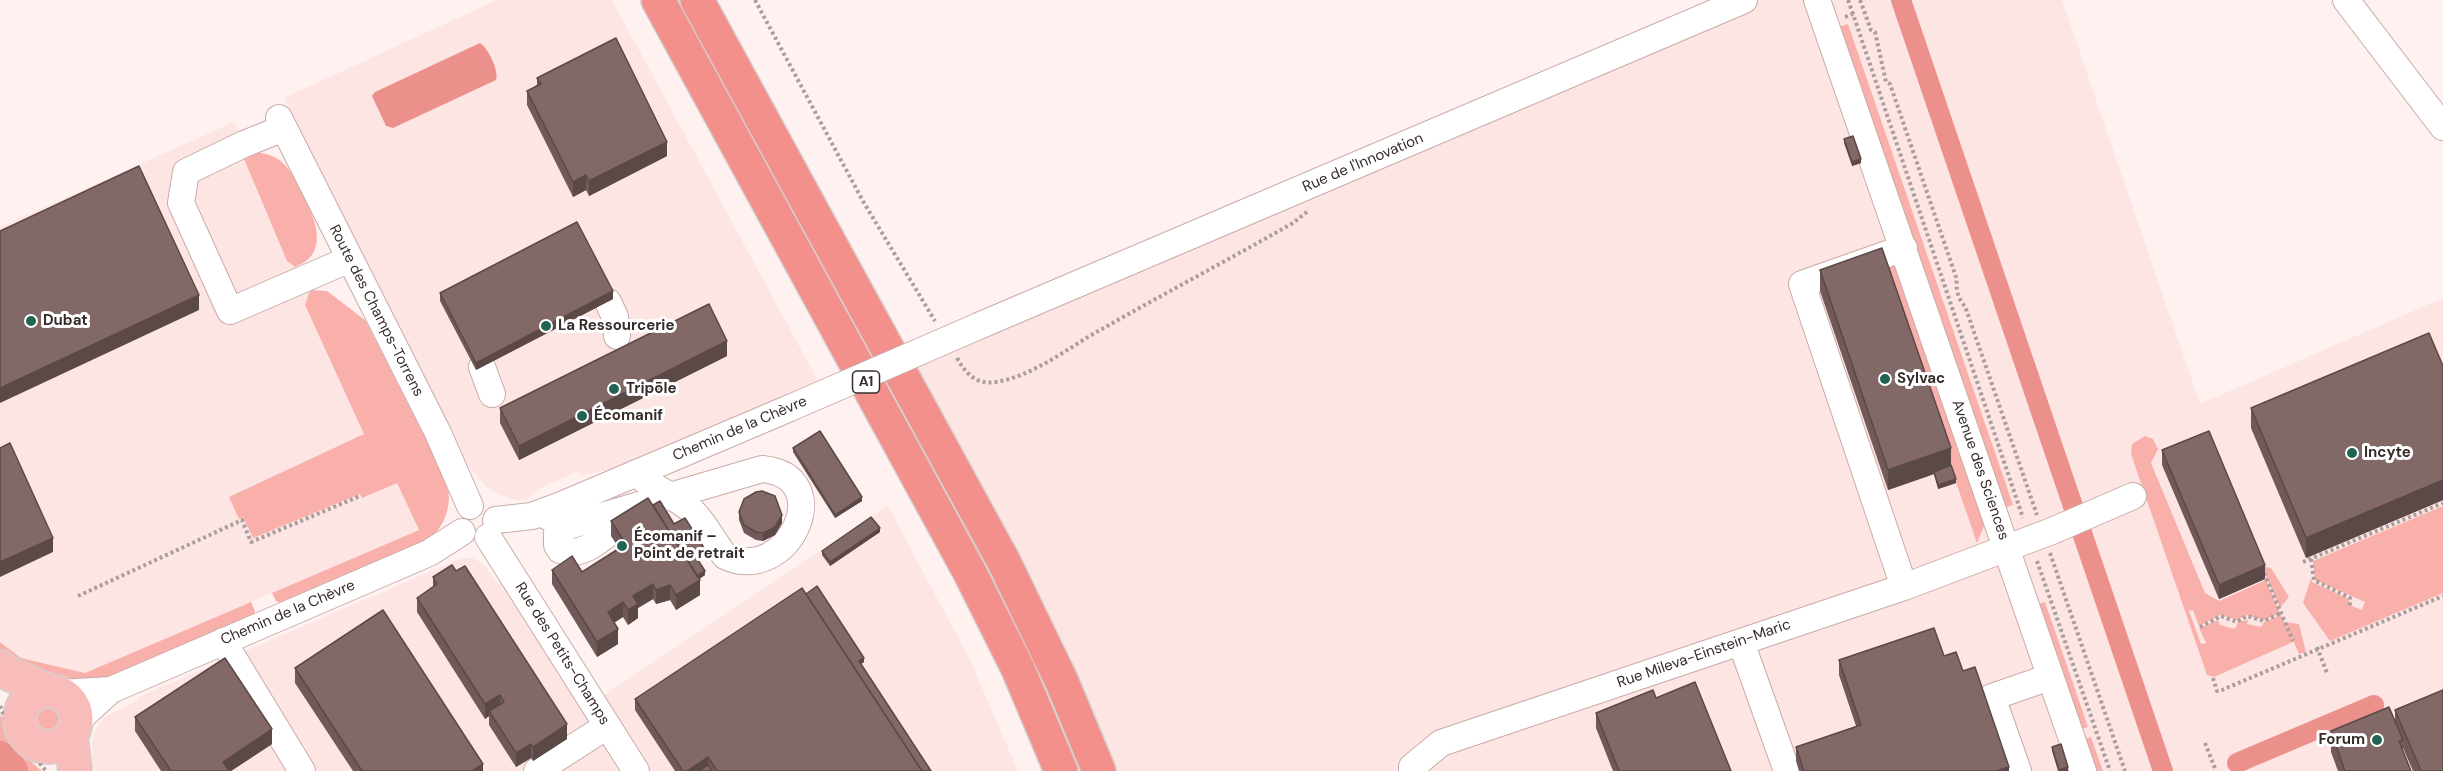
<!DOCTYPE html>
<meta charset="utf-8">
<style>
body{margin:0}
canvas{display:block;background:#fef1f0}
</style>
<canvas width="2443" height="771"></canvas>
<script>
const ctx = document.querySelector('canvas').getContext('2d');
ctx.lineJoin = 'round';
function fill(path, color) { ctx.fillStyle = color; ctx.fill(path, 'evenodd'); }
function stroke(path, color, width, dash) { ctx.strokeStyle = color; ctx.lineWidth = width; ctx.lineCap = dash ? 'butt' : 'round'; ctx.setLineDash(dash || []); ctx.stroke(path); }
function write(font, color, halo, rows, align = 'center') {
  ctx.font = font + ' "DM Sans",sans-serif'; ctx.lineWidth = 6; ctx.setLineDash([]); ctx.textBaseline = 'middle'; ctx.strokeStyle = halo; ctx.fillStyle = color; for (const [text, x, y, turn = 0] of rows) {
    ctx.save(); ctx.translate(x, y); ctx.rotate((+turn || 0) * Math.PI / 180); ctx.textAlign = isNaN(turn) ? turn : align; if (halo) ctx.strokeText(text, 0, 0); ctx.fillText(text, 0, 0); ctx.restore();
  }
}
const built = new Path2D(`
 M497 0H612L818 381 612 469 581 476 578 471 542 487 526 500H515L500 495 487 487 467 464 440 407 284 98Z
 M1744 0H2062L2200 404 2443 298V771H1099L894 363Z
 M234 122 303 279 419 530 85 673 21 658 0 642V227Z
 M888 506 970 660 1018 771H95L92 765V740L97 727 105 717 139 699 138 697 462 558H473L483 564 498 584 520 570 603 696Z`);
const green = new Path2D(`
 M1848 24 2013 505 2004 508 1838 27Z
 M251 151C261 153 270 154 278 159 289 166 295 179 300 190 313 213 333 253 295 267L287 261 242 154Z
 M1898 263 1984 516V526L1977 543 1882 268Z
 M310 290 327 291 365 320 446 479C453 504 447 521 430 540L284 605 276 601 272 593 419 530 397 483 362 498 360 494 253 538 243 517 239 519 229 497 364 434 305 305Z
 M2145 436 2153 439 2158 449 2151 463 2205 593 2219 601 2266 580 2280 613 2264 620 2246 615 2238 620 2220 615 2199 626 2193 610 2189 611 2201 644 2206 643 2199 628 2218 620 2220 625 2235 629 2238 622 2248 620 2247 624 2261 627 2264 622 2281 615 2284 622 2299 624 2306 652 2299 654 2285 623 2293 642 2214 677 2207 675 2131 454 2132 444Z
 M2443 506V593L2330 641 2303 603 2311 578 2312 582 2349 599V605L2362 610 2365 602 2315 580 2313 561Z
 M2261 566 2271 568 2289 597 2280 608Z
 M251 602 255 611 253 618 101 682 65 683 0 659V642L21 658 85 673Z
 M2045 602 2088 727 2079 730 2036 605Z
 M37 719a11 11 0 1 1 22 0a11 11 0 1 1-22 0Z
 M0 714 14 747 42 771H0Z
 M2091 737 2103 771H2092L2081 740Z`);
const water = new Path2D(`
 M480 43C488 48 499 70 496 80L393 128 386 126 372 96 375 92Z`);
const canal = new Path2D(`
 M1901 0 2163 771
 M2237 763 2374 705`);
const river = new Path2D(`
 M0 758 11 771`);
const path = new Path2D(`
 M755 0 864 203 935 321
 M1848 0 1853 14
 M1860 0 1871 30 1875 32 1886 82 1890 84 1957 280C1955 288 1959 301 1965 306L2037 515
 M1845 17 1853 14 2023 518
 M957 358C966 374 976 385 996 382 1034 376 1069 347 1102 329 1165 293 1230 259 1293 223L1308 211
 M2050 553 2125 771
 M2311 559 2314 580 2350 598V606
 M2037 561 2110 771
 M2303 562 2443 503
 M2264 573 2293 641
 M78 596 242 520 251 542 360 496
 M2200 627 2221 616 2237 622 2247 616 2264 621 2281 613
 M2317 647 2327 673
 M2213 678 2217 691 2222 690 2443 596
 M0 706 16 745 37 760 46 771
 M2205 743 2216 771`);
const minor = new Path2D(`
 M1817 0 2083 771
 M2346 0 2443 127
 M279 118 438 433 470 506
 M284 128 244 144 186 172 181 203 230 311 350 259
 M1904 248 1802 284 1904 587
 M608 302 615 317 617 336
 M981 325 1744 0
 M482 367 492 394
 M540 513 568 526 762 469C839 476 789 586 725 556 713 541 705 523 691 510 675 495 652 489 636 473
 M496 520 532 516 559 506 790 408
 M568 526 557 533V545L560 550C584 559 605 535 623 522
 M488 537 636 771
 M223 641 302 771
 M1741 642 1787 771
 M61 693 111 690
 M76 722 111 690 429 553 462 532
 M537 771 607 726
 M1412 771V767L1441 743 1904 587 2052 531 2133 496
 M2018 771 1992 697 2050 677`);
const major = new Path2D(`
 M0 667 11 675 47 690
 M20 719a28 28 0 1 1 56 0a28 28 0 1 1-56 0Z
 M71 736 75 771`);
const highway = new Path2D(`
 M658 0 970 573 1018 669 1061 771
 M697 0 1004 562 1062 682 1099 771`);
const minorBridge = new Path2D(`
 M790 408 981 325`);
const wall = new Path2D(`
 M537 78 667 156 589 196 586 190 573 197 527 105V91L537 85Z
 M1844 139 1861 163 1852 166 1844 143Z
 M1820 270 1951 465 1956 483 1938 489 1934 474 1888 490 1820 291Z
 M440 293 613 299 476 370 440 301Z
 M727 356 519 460 500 423V408Z
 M2443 366V500L2306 558 2251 428V408Z
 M793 448 862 501 835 518 793 452Z
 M2162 450 2265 579 2219 599 2162 465Z
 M653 505 674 524 706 555 698 560 705 575 699 579 700 595 676 610 670 600 656 604 653 599 638 608V618L628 625 623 617 614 622 618 644 597 657 552 584V570L582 572 619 548 611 536V521Z
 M739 512 782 523 775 535 763 541 756 540 744 533 739 520Z
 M880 532 830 566 822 555V551Z
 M433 577 567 739 533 761 531 758 516 767 489 725V716L485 719 417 612V598L433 587Z
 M806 594 864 662 861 664 931 771H675L635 710V699Z
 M1944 656 1963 671 2009 771H1799L1796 761V747L1856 726 1839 675V660Z
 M295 668 483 771H353L295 683Z
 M1656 698 1731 771H1613L1596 728V713Z
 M2395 710 2443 771H2413L2403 748V751L2411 771H2338L2331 752V731L2395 722Z
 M135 717 272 744 231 771H161L135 731Z
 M2052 747 2068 771H2058L2052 751Z`);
const shadedWall = new Path2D(`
 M667 142V156L589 196V181Z
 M1861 159V163L1852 166V162Z
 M586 175V190L573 197V182Z
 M613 291V299L476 370V363Z
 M199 295V310L0 403V388Z
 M727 341V356L519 460V446Z
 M1951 448V468L1934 472V474L1888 490V470Z
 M1956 479V483L1938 489V485Z
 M2443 480V500L2306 558V538Z
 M862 497V501L835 518V515Z
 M782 515V523L775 535 763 541V533Z
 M880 528V532L830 566V562Z
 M53 538V552L0 577V562Z
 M706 551V555L696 561V557Z
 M2265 565V579L2219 599V585Z
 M705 571V575L693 583V579Z
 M700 580V595L676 610V595Z
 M653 584V599L638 608V618L628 625V610L633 596Z
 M670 585V600L656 604V590Z
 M623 602V617L608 627V612Z
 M618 629V644L597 657V642Z
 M864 658V662L859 665V661Z
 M500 695V710L489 711V716L485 719V704Z
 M567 724V739L533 761V747Z
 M272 729V744L231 771H223V762Z
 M531 744V758L516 767V753Z
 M708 757V769L705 771H687Z
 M483 764V771H472Z
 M2009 767V771H1996Z
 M2068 767V771H2059V770Z`);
const building = new Path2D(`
 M616 38 667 142 589 181 586 175 573 182 527 91 541 84 537 78Z
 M1853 136 1861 159 1852 162 1844 139Z
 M139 166 199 295 0 388V231Z
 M577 222 613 291 476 363 440 293Z
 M1882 248 1951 448 1888 470 1820 270Z
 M709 304 727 341 519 446 500 408Z
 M2429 333 2443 366V480L2306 538 2251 408Z
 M820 431 862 497 835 515 793 448Z
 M2209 431 2265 565 2219 585 2162 450Z
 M10 443 53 538 0 562V448Z
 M1951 465 1956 479 1938 485 1934 472Z
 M762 491 775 496 782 515 775 527 763 533 756 532 744 525 739 512 744 499 756 492Z
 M648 498 700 580 676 595 670 585 656 590 653 584 633 596 638 604 628 610 623 602 608 612 618 629 597 642 552 570 572 556 582 572 626 544 611 521Z
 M660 501 674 524 685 518 706 551 696 557 705 571 697 576 653 505Z
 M871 517 880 528 830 562 822 551Z
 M452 565 456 571 465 566 567 724 533 747 531 744 516 753 489 711 504 702 500 695 485 704 417 598 437 584 433 577Z
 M817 586 864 658 859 661 931 771H922L806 594Z
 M802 588 922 771H717L708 757 687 771H683L635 699Z
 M383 610 483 764 472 771H362L295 668Z
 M1934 628 1944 656 1956 652 1963 671 1975 667 2009 767 1996 771H1804L1796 747 1861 725 1839 660Z
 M225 658 272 729 223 762 229 771H171L135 717Z
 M1695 682 1731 771H1619L1596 713 1653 690 1656 698Z
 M2443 690V771H2421L2395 710Z
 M2389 707 2403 740 2399 741 2411 771H2345L2331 731Z
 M2061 744 2068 767 2059 770 2052 747Z
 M708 765 712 771H699Z`);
const markers = [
 [31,321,6,"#226453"],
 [546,326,6,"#226453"],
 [1885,379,6,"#226453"],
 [614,389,6,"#226453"],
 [582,416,6,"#226453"],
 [2352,453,6,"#226453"],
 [622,546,6,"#226453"],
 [2377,740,6,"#226453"]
];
const shields = [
 [866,382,27]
];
const shieldNames = [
 ["A1",866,382]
];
const streetNames = [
 ["Rue de l'Innovation",1363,163,-23],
 ["Route des Champs-Torrens",376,311,63],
 ["Chemin de la Chèvre",740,429,-23],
 ["Avenue des Sciences",1980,470,71],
 ["Chemin de la Chèvre",288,613,-23],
 ["Rue des Petits-Champs",562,654,58],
 ["Rue Mileva-Einstein-Maric",1704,654,-19]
];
const poiNames = [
 ["Dubat",43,321],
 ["La Ressourcerie",558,326],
 ["Sylvac",1897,379],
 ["Tripōle",626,389],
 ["Écomanif",594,416],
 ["Incyte",2364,453],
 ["Écomanif –",634,537],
 ["Point de retrait",634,554],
 ["Forum",2365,740,"right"]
];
fill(built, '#fde5e3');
fill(green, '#f9b0ab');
fill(water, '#ec908c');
stroke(canal, '#ec908c', 20);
stroke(river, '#ec908c', 34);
stroke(minor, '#c9aba9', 28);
stroke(major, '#d3d1d0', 36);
stroke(highway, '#d3d1d0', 36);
stroke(path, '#aa9e9d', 4, [3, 3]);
stroke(minor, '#fff', 26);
stroke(major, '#f8bcba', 33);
stroke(highway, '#f3908c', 33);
stroke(minorBridge, '#c9aba9', 28, []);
stroke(minorBridge, '#fff', 26);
fill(wall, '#705958');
fill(shadedWall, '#5b4947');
fill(building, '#826866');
stroke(building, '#5b4947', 1.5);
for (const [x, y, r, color] of markers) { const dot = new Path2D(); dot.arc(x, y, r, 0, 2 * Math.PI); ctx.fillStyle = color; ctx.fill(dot); stroke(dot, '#fff', 2); }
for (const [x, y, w] of shields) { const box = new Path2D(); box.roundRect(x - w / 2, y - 11, w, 22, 4.5); ctx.fillStyle = '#fff'; ctx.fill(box); stroke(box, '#382c2b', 1.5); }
write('bold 14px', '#382c2b', null, shieldNames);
write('15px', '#382c2b', '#fff', streetNames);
write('bold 15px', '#382c2b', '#fff', poiNames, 'left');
</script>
